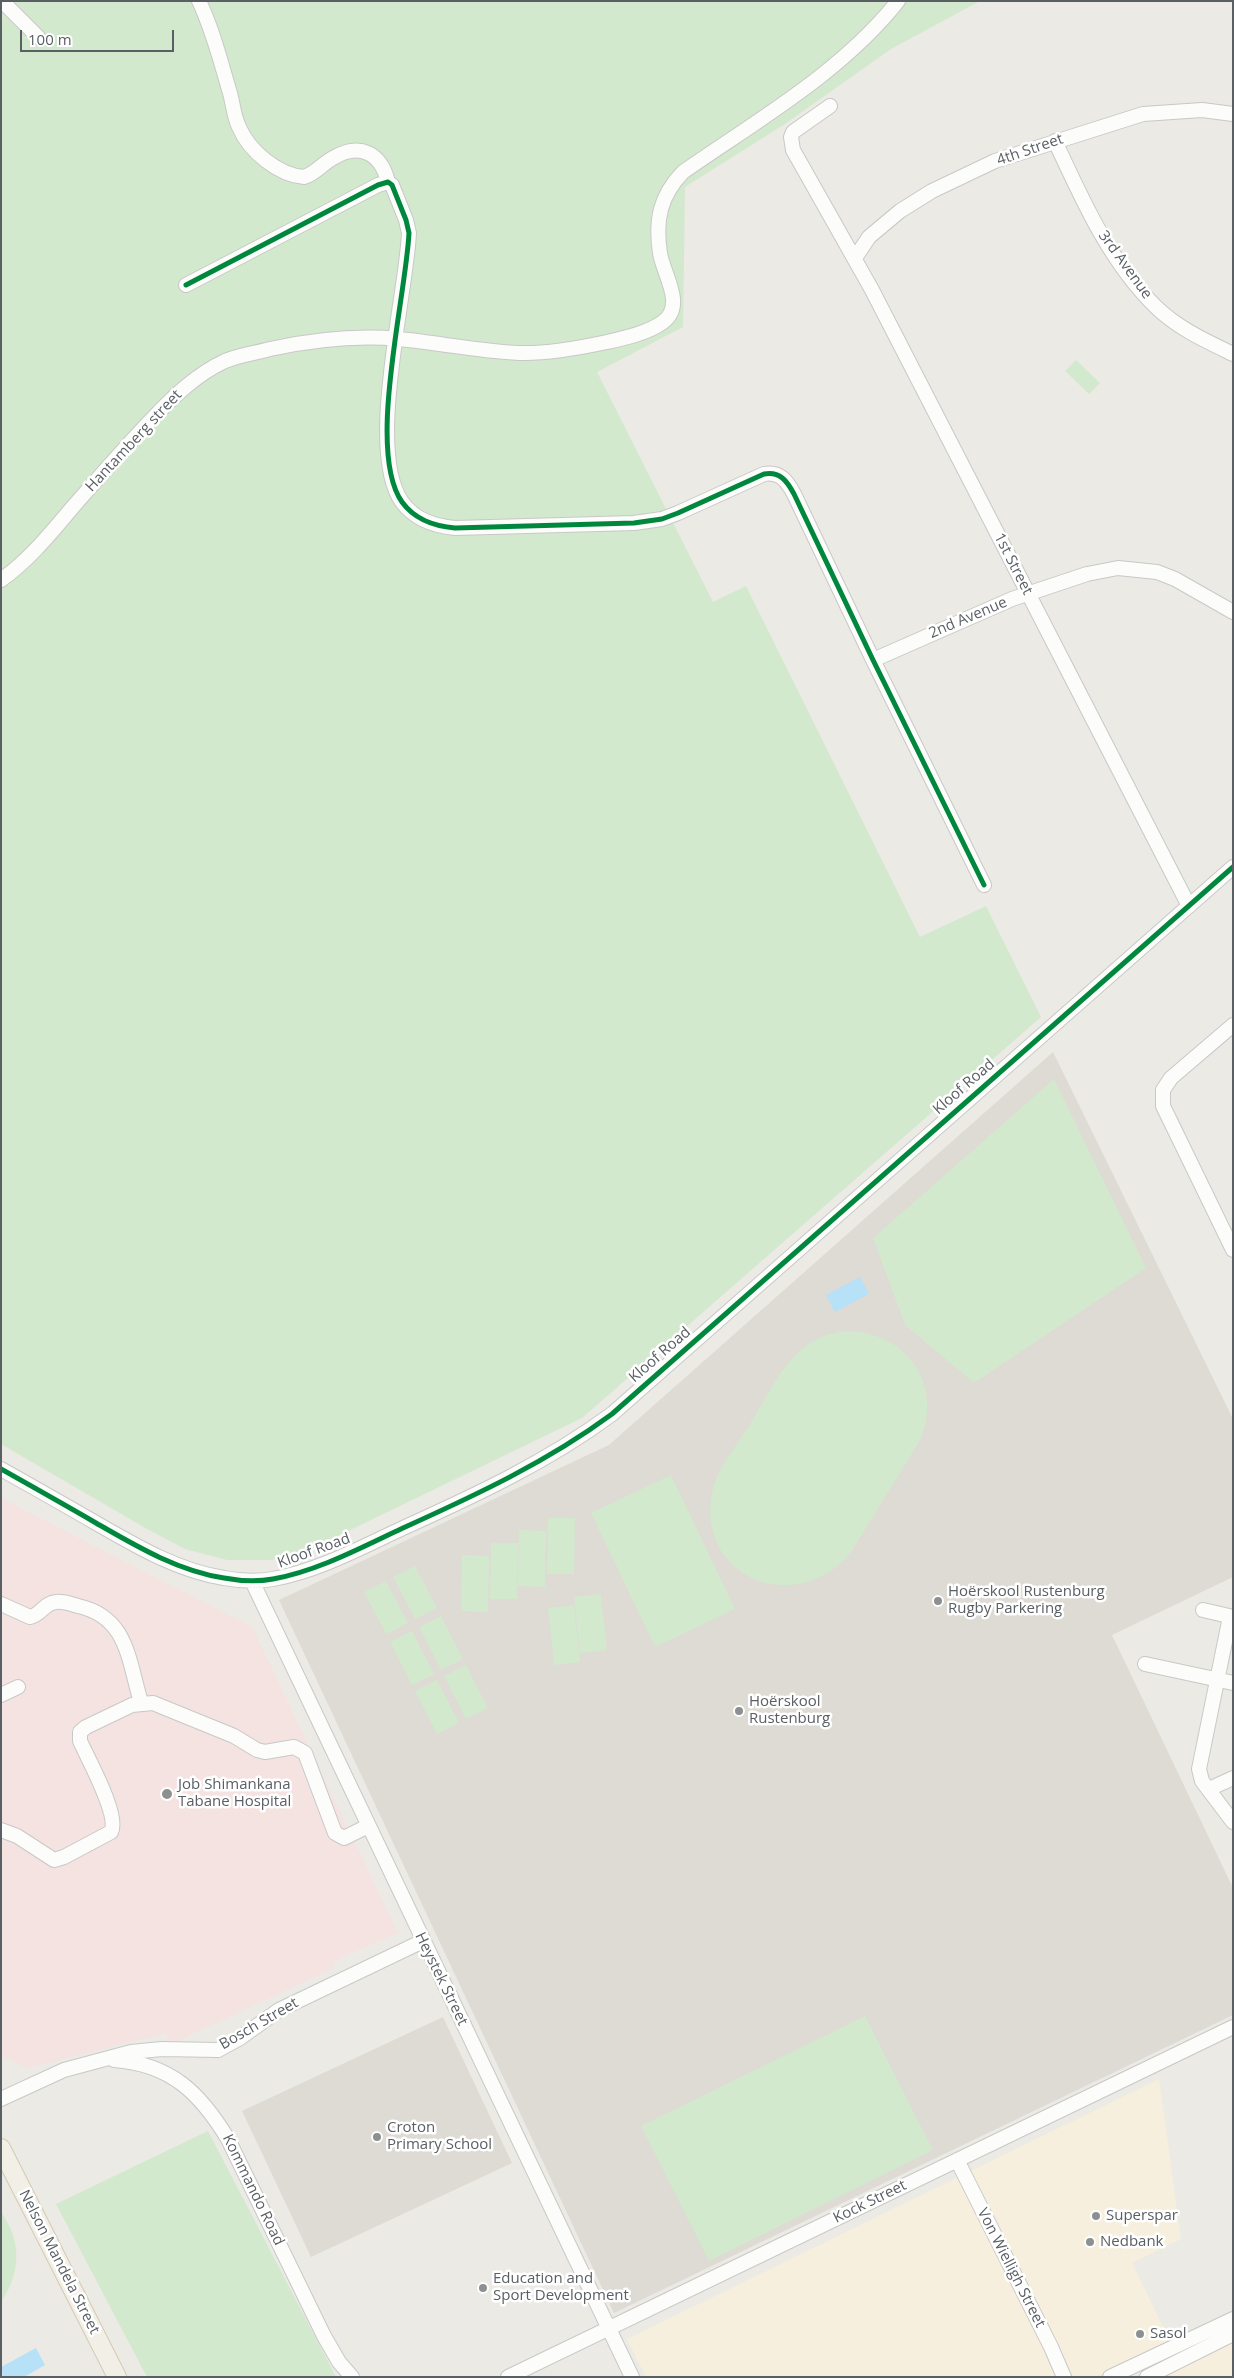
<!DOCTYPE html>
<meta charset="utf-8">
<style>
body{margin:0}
#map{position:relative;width:1234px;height:2378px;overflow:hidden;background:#ebeae5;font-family:"Open Sans",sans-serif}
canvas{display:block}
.frame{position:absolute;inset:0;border:2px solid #5a5f64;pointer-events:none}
.scale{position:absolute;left:20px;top:30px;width:154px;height:22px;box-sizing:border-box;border:2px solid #5a5f64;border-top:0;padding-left:6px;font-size:15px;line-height:18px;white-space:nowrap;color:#5a5f64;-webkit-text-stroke:4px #fff;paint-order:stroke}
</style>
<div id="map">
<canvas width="1234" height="2378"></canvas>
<div class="frame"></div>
<div class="scale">100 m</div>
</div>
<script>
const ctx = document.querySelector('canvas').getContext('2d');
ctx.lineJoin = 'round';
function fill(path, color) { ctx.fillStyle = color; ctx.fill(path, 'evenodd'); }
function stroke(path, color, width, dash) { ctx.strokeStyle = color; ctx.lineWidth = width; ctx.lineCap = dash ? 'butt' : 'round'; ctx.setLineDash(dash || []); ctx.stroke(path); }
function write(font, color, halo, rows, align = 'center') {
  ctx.font = font + ' "Open Sans",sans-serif'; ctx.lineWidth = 5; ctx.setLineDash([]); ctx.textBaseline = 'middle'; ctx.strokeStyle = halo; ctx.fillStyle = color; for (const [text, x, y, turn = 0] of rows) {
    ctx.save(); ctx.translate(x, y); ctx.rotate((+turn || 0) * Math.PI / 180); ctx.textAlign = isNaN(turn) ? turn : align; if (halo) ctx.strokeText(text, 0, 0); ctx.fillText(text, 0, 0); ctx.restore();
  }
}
const commercial = new Path2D(`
 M1159 2079 1181 2239 1132 2263 1170 2341 1097 2377H646L627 2339Z
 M1233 2343V2377H1162Z`);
const education = new Path2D(`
 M1053 1052 1233 1419V1577L1112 1635 1233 1888V2015L614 2313 279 1600 609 1445Z
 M443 2017 512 2163 311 2257 242 2111Z`);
const medical = new Path2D(`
 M1 1498 252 1627 398 1933 342 1957 334 1962V1968L171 2044 166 2033 27 2068 1 2056Z`);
const green = new Path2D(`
 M1 1H980L891 49 785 124 685 187 683 327 597 372 713 602 746 586 920 937 986 906 1041 1017 582 1418 315 1547 272 1560H227L185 1549 147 1529 1 1444Z
 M1076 360 1100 383 1089 394 1065 371Z
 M1054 1079 1146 1268 974 1383 905 1325 873 1238Z
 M849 1331C907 1334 941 1381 922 1437L853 1549C810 1610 714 1591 710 1513 710 1501 712 1490 716 1479 725 1459 740 1440 752 1421 766 1398 780 1368 801 1350 815 1338 831 1332 849 1331Z
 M671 1475 735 1609 655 1647 591 1513Z
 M548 1518H575L574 1574H547Z
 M519 1530 546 1531 545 1587 518 1586Z
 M491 1543H518L517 1599H490Z
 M462 1555 489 1556 488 1612 461 1611Z
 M415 1566 437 1608 415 1619 393 1577Z
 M386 1581 408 1623 386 1634 364 1592Z
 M601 1594 607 1650 580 1653 574 1597Z
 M574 1605 580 1662 554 1665 548 1608Z
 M441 1616 463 1659 441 1670 419 1627Z
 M412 1631 434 1674 412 1685 390 1642Z
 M466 1665 488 1708 466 1719 444 1676Z
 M437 1680 459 1723 437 1734 415 1691Z
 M865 2016 933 2150 709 2261 641 2126Z
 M208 2131 336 2377H147L56 2204Z
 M1 2212C22 2241 21 2273 1 2302Z`);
const water = new Path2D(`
 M860 1277 869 1294 835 1312 826 1295Z
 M36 2348 45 2365 24 2377H3L1 2367Z`);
const minor = new Path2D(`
 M2 1 38 37
 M199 1C213 30 221 63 230 93 233 104 234 117 239 127 249 151 278 175 304 177 315 174 323 163 333 158 360 142 381 153 388 182
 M830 106 793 132 791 137 793 150 872 290 1189 906
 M1055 141C1082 199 1109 261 1155 306 1177 328 1206 341 1233 354
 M855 258 869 237 900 211 932 191 995 161 1143 114 1202 110 1233 114
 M186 285 378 185 388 182 392 185 406 220 409 233C406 297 366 451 402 502 415 520 434 526 455 528L634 523 662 519 678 513 764 474C780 471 787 481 794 494L873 660 984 885
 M1 580C29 560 50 534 72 508 99 477 125 447 153 418 174 396 197 374 225 361 239 355 256 353 270 349 312 340 357 335 399 339 439 343 479 351 519 353 548 354 579 348 607 342 625 338 648 333 663 322 686 305 663 274 660 253 655 220 660 196 683 172 756 121 842 72 898 1
 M873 660 1012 599 1087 574 1118 568 1157 572 1175 579 1233 612
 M1233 1025 1171 1078 1163 1090V1106L1233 1250
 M1 1469C33 1487 65 1505 96 1523 136 1546 178 1571 224 1578 240 1581 257 1582 273 1579 318 1571 362 1547 403 1528 476 1495 547 1462 612 1414L1233 867
 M252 1581 632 2377
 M1 1604 30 1617C41 1615 44 1603 56 1602 63 1601 71 1604 78 1606 128 1617 128 1660 141 1702
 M1203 1610 1233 1617
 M1230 1617 1199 1769 1202 1781 1233 1822
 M1145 1664 1233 1683
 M1 1695 18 1687
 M1209 1789 1233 1778
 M1 1830 17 1836 54 1860 64 1857 111 1832C120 1816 88 1759 80 1741V1732L86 1727 132 1705 153 1703 234 1736 257 1750 265 1752 294 1747 305 1753 335 1833 344 1838 368 1826
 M114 2060C171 2064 200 2093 228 2139L324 2336 339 2362 352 2377
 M1 2099 64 2070 131 2052 162 2049 218 2050 240 2038 279 2010 423 1941
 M957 2160 1051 2347 1064 2377
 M508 2377 1233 2027
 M1110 2377 1233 2319
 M1147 2377 1233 2334`);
const major = new Path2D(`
 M1 2148 117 2377`);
const cycleway = new Path2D(`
 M186 285 378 185 388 182 392 185 406 220 409 233C406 297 366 451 402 502 415 520 434 526 455 528L634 523 662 519 678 513 764 474C780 471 787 481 794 494L873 660 984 885
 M1 1469C33 1487 65 1505 96 1523 136 1546 178 1571 224 1578 240 1581 257 1582 273 1579 318 1571 362 1547 403 1528 476 1495 547 1462 612 1414L1233 867`);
const markers = [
 [938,1601,5,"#8d9091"],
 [739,1711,5,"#8d9091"],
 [167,1794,6,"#8d9091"],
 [377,2137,5,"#8d9091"],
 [1096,2216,5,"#8d9091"],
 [1090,2242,5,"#8d9091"],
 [483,2288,5,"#8d9091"],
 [1140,2334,5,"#8d9091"]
];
const streetNames = [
 ["4th Street",1030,150,-19],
 ["3rd Avenue",1125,265,54],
 ["Hantamberg street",134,441,-47],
 ["1st Street",1013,564,63],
 ["2nd Avenue",968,618,-23],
 ["Kloof Road",964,1087,-41],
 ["Kloof Road",660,1355,-41],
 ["Kloof Road",314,1551,-20],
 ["Heystek Street",441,1979,64],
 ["Bosch Street",259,2024,-30],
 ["Kommando Road",253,2190,64],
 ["Kock Street",870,2202,-26],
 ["Nelson Mandela Street",59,2262,63],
 ["Von Wielligh Street",1011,2268,63]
];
const poiNames = [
 ["Hoërskool Rustenburg",948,1592],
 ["Rugby Parkering",948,1609],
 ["Hoërskool",749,1702],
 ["Rustenburg",749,1719],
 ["Job Shimankana",178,1785],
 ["Tabane Hospital",178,1802],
 ["Croton",387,2128],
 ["Primary School",387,2145],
 ["Superspar",1106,2216],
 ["Nedbank",1100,2242],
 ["Education and",493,2279],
 ["Sport Development",493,2296],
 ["Sasol",1150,2334]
];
fill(commercial, '#f6efdd');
fill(education, '#dedad4');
fill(medical, '#f5e3e1');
fill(green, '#d3e9ce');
fill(water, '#b7e1f7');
stroke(minor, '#c8c8c7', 16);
stroke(major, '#d5c9b1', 20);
stroke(minor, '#fcfcfb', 14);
stroke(major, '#f2efe7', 18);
stroke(cycleway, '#00873e', 5);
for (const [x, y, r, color] of markers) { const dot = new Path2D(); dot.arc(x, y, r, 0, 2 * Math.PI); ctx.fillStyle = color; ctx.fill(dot); stroke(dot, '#fff', 2); }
write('15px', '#5a5f64', '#fff', streetNames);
write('15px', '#5a5f64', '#fff', poiNames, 'left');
</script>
